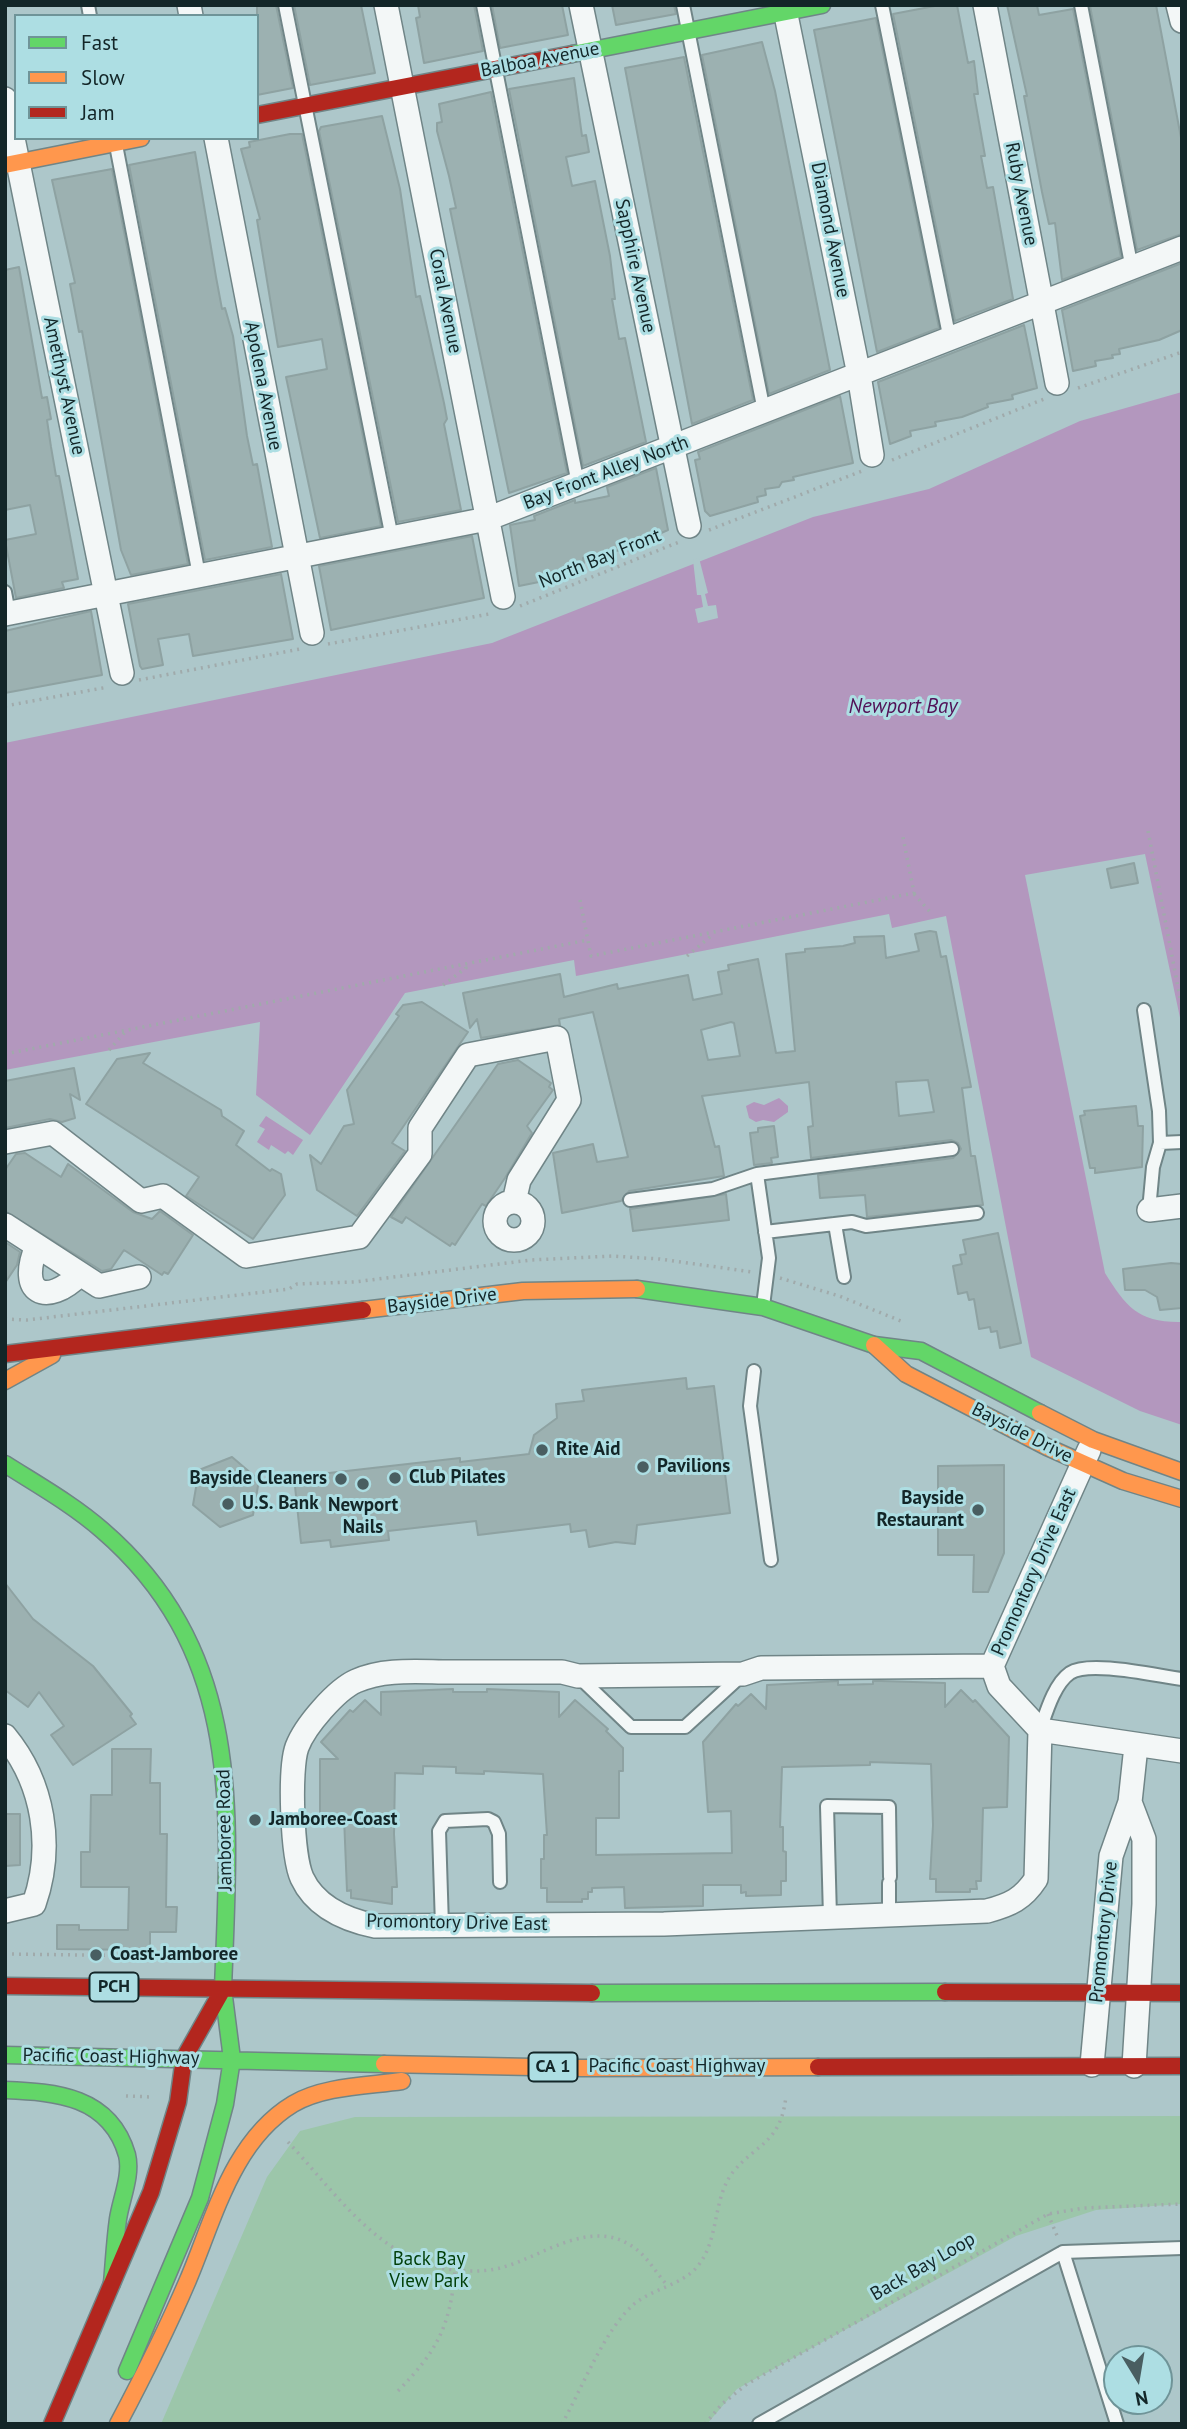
<!DOCTYPE html>
<style>
body{margin:0}
#map{position:relative;width:1187px;height:2429px;overflow:hidden;background:#adc7ca;font-family:"PT Sans",sans-serif}
canvas{display:block}
.frame{position:absolute;inset:0;border:7px solid #132628;pointer-events:none}
.legend{position:absolute;left:14px;top:14px;width:245px;height:126px;box-sizing:border-box;background:#addee3;border:2px solid #6f9498;margin:0;padding:9px 12px;list-style:none;font-size:21px;color:#132628}
.legend li{display:flex;align-items:center;gap:14px;height:35px}
.legend b{width:35px;border:2px solid #6f9498}
.north{position:absolute;left:1103px;top:2345px;width:70px;height:70px;box-sizing:border-box;background:#addee3;border:2px solid #6f9498;border-radius:50%;rotate:169deg;font-size:19px;font-weight:700;line-height:28px;text-align:center;color:#132628}
.north::after{content:'';display:block;margin:auto;width:24px;height:32px;background:#495e61;clip-path:polygon(50% 0,100% 100%,50% 72%,0 100%)}
</style>
<div id="map">
<canvas width="1187" height="2429"></canvas>
<div class="frame"></div>
<ul class="legend">
<li><b style="height:9px;background:#63d668"></b>Fast</li>
<li><b style="height:9px;background:#ff974d"></b>Slow</li>
<li><b style="height:9px;background:#b3261e"></b>Jam</li>
</ul>
<div class="north">N</div>
</div>
<script>
const ctx = document.querySelector('canvas').getContext('2d');
ctx.lineJoin = 'round';
function fill(path, color) { ctx.fillStyle = color; ctx.fill(path, 'evenodd'); }
function stroke(path, color, width, dash) { ctx.strokeStyle = color; ctx.lineWidth = width; ctx.lineCap = dash ? 'butt' : 'round'; ctx.setLineDash(dash || []); ctx.stroke(path); }
function write(font, color, halo, rows, align = 'center') {
  ctx.font = font + ' "PT Sans",sans-serif'; ctx.lineWidth = 6; ctx.setLineDash([]); ctx.textBaseline = 'middle'; ctx.strokeStyle = halo; ctx.fillStyle = color; for (const [text, x, y, turn = 0] of rows) {
    ctx.save(); ctx.translate(x, y); ctx.rotate((+turn || 0) * Math.PI / 180); ctx.textAlign = isNaN(turn) ? turn : align; if (halo) ctx.strokeText(text, 0, 0); ctx.fillText(text, 0, 0); ctx.restore();
  }
}
const green = new Path2D(`
 M1182 2116V2204L1096 2210 1016 2236 737 2389 707 2424H161L267 2177 300 2131 355 2117Z`);
const water = new Path2D(`
 M1182 392V1027L1145 854 1025 875 1105 1273C1126 1307 1139 1323 1182 1322V1425L1140 1411 1031 1357 946 916 892 928 889 914 576 976 574 960 405 993 310 1135 256 1095 260 1022 5 1070V743L492 643 813 517 929 489 1080 421Z
 M779 1098 788 1106V1112L774 1122 763 1120 756 1122 749 1118 746 1106 754 1102 764 1105Z
 M266 1116 303 1140 293 1155 288 1151 285 1154 271 1145 269 1150 257 1142 265 1129 259 1126Z`);
const pier = new Path2D(`
 M699 558 708 593 705 594 708 606 716 605 718 618 698 623 695 609 703 607 701 595H697L693 560Z`);
const building = new Path2D(`
 M257 5H276L293 88 257 95Z
 M294 5H361L375 73 310 85Z
 M418 5H474L483 51 424 63 416 18 420 17Z
 M492 5H562L568 35 500 48Z
 M612 5H674L676 14 616 25Z
 M940 5H957L968 63 974 61 978 94H974L985 156H981L987 188 993 187 1013 299 955 321 893 14Z
 M1007 5H1037L1039 15 1073 9 1121 257 1062 280 1055 223 1049 224 1042 192 1024 96H1027Z
 M1156 5 1182 143V234L1137 250 1090 6Z
 M876 18 939 328 877 352 814 30Z
 M762 42 775 91 830 370 769 394 702 55Z
 M684 57 753 400 692 424 625 68Z
 M574 78 582 136 586 135 589 152 566 157 572 186 595 181 610 256 615 299H612L619 339 625 338 646 442 583 466 509 89Z
 M491 92 567 473 509 493 450 209 456 208 449 176 437 131V123L442 122 439 104Z
 M382 116 400 189 416 297 420 296 444 403 447 419 444 424 461 510 398 522 319 131 321 127Z
 M290 134H302L381 526 320 538 286 377 327 369 322 339 278 347 257 220 260 219 241 149 250 147 249 142Z
 M195 152 216 277 222 309 225 308 233 336 247 436 253 465 257 464 272 547 205 560 129 165Z
 M112 169 188 564 131 575 121 550 82 331 79 332 70 284 75 283 52 180Z
 M1182 263V330L1159 340 1119 349 1120 354 1112 355 1113 358 1095 361 1096 366 1073 371 1062 310Z
 M19 267 42 398 47 397 51 419 47 420 51 447 56 476H59L78 579 62 582 64 588 16 598 5 540 36 534 30 505 5 510V270Z
 M1024 325 1037 388 1012 395 1013 399 987 404 988 407 962 417 935 422 936 426 910 431 911 436 890 444 878 382Z
 M840 396 853 463 793 477 794 480 782 482 779 487 765 489 766 495 757 497 758 502 710 516 705 511 695 460 700 459 698 452Z
 M656 468 668 530 625 549 583 558 584 563 567 566 568 570 542 575 544 581 519 586 510 525 535 520 534 516 575 500V503L609 496 607 487Z
 M472 536 484 598 331 630 319 566Z
 M281 574 293 639 193 656 189 634 158 639 163 665 142 669 140 666 128 604Z
 M91 611 102 675 5 693V631Z
 M1134 863 1138 883 1111 888 1107 869Z
 M930 931 936 932 941 957 946 956 971 1087 962 1088 971 1156H975L983 1205 867 1217 865 1195 820 1198 818 1175 953 1158 961 1149 958 1143 951 1140 811 1158 808 1127 813 1126 809 1082 702 1096 715 1147 719 1146 724 1176 629 1191 621 1201 562 1213 553 1153 593 1144 597 1162 628 1157 593 1012 559 1019 560 1025 481 1038 477 1019 470 1028 463 993 560 974 564 997 617 984 618 989 688 975 693 1000 722 994 718 972 729 970 728 965 758 959 776 1053 795 1051 786 954 805 952V949L843 946 855 943 854 937 884 936 886 958 919 951 915 934ZM731 1022 734 1023 740 1056 708 1060 701 1030ZM928 1080 934 1112 899 1116 896 1082Z
 M422 1002 468 1032 392 1143 405 1151 357 1216 317 1190 310 1155 321 1164 344 1126 354 1124 347 1090 399 1016 396 1014 403 1005Z
 M150 1053 143 1063 221 1110 222 1116 244 1131 236 1145 270 1171 272 1169 281 1174 285 1195 253 1239 186 1196 199 1177 86 1104 117 1059Z
 M518 1060 551 1083 549 1087 553 1090 527 1126 532 1133 505 1178 486 1206 482 1204 455 1245 452 1243 450 1246 406 1217 402 1223 391 1217 498 1064Z
 M74 1068 80 1100 70 1094 75 1118 62 1122 50 1119 5 1128V1081Z
 M1136 1106 1138 1126H1143L1142 1167 1095 1173V1168H1090L1080 1116 1085 1115 1084 1111Z
 M774 1126 778 1157 771 1158 772 1163 754 1165 750 1133 758 1132V1128Z
 M25 1153 61 1177 68 1164 133 1212 152 1219 160 1211 193 1235 168 1274 164 1272 162 1275 124 1250 111 1269 102 1271 5 1211V1170L16 1154Z
 M726 1194 729 1220 633 1231 630 1209Z
 M998 1233 1021 1343 1000 1348 997 1331 991 1332 990 1327 979 1329 974 1299 969 1300 967 1292 958 1294 953 1266 962 1264 960 1255 966 1254 963 1240Z
 M5 1242 20 1252 17 1265 5 1283Z
 M1171 1263 1182 1264V1308L1160 1310 1157 1297 1145 1290H1125L1123 1269Z
 M686 1378 687 1389 714 1386 730 1513 637 1525 635 1544 616 1542 589 1547 586 1530 571 1532 570 1524 478 1535 476 1521 388 1531 389 1540 331 1547 330 1540 301 1543 294 1477 460 1458V1462L529 1454 534 1435 557 1418 556 1404 584 1401 582 1390Z
 M232 1457 259 1480 253 1515 220 1527 193 1505 199 1470Z
 M1004 1465V1553L988 1592H973L974 1555H938V1466Z
 M5 1583 33 1619 93 1666 132 1714 130 1716 136 1724 73 1765 51 1735 64 1726 39 1692 28 1707 5 1690Z
 M838 1681V1685L873 1684V1681H881L945 1683V1707L961 1690 973 1702 975 1700 1009 1737 1007 1807 983 1808 981 1881H976L977 1889H970V1892H936V1879H930L933 1825 931 1764 870 1762V1765L782 1767 780 1827H783V1851L786 1852V1881H781V1895L746 1896V1892L741 1893V1885H703V1906L625 1908 624 1887 592 1888V1892H588V1899H582V1902H547V1888H541V1859H544V1835H547L543 1774 484 1771V1774L456 1773V1767L423 1766V1774L395 1773 394 1834 397 1887H392V1904L351 1898V1890L347 1891 344 1817H320V1759H338L321 1742 350 1710 353 1712 365 1700 381 1715V1692L453 1689V1692H487V1689L559 1692V1717L575 1700 608 1729 606 1731 623 1748V1771H619V1818H596V1855L732 1853 731 1811 708 1812 703 1742 736 1704 738 1706 751 1694 766 1709 767 1685Z
 M112 1749H151L150 1783H160V1834H167L166 1907H177L176 1932H150V1950L57 1949V1925H79V1930H128L129 1887H81V1852H90L91 1795H112Z
 M5 1814H20V1865L5 1866Z`);
const path = new Path2D(`
 M1078 388 1182 352
 M892 460 1044 399
 M709 530 862 471
 M520 606 679 542
 M328 644 489 614
 M139 680 300 649
 M5 706 108 687
 M1148 831 1182 1008
 M914 894 931 913
 M580 900 591 956 914 893 903 837
 M687 956 711 936 710 933
 M443 985 466 968 465 964
 M109 1050 127 1030
 M5 1054 588 940
 M780 1278 839 1296 901 1321
 M5 1319 27 1320 289 1289 297 1284 354 1282 531 1260 612 1256 660 1259 752 1272
 M5 1954 164 1956
 M126 2096 152 2097
 M288 2142C326 2182 368 2243 422 2262 446 2271 475 2274 500 2268 543 2257 592 2215 636 2249 648 2258 657 2274 667 2285
 M1048 2214 1058 2238
 M398 2391C437 2351 450 2327 455 2271
 M562 2424C582 2388 604 2331 633 2305 651 2289 682 2285 697 2267 720 2240 712 2199 733 2172 757 2143 781 2143 786 2096
 M705 2424 722 2404 747 2384 1048 2214 1084 2208 1182 2204`);
const lane = new Path2D(`
 M88 5 90 16
 M285 5 392 538
 M483 5 578 484
 M683 5 764 411
 M882 5 950 340
 M1081 5 1132 269
 M116 145 199 575
 M5 592 9 613
 M1144 1010 1159 1111 1160 1143 1153 1167 1149 1210
 M1160 1143 1182 1142
 M757 1174 769 1258 763 1306
 M630 1200 713 1189 757 1174 952 1149
 M835 1224 844 1277
 M765 1232 852 1222 866 1226 977 1213
 M754 1371 750 1406 771 1560
 M578 1676 631 1727H685L743 1674
 M1040 1730C1046 1713 1054 1684 1070 1673 1090 1660 1157 1676 1182 1679
 M889 1915V1883
 M830 1917 827 1806 889 1807 890 1877
 M442 1926 439 1831 445 1821 488 1819 494 1822 499 1834 500 1882
 M1063 2252 1117 2424
 M759 2424 1063 2252 1182 2248`);
const street = new Path2D(`
 M189 5 191 16
 M386 5 503 597
 M581 5 689 526
 M784 5 859 375 872 455
 M985 5 1057 383
 M1178 5 1182 21
 M5 99 122 673
 M216 138 312 633
 M5 614 487 519 1182 248
 M5 1142 53 1133 141 1201 163 1196 246 1256 359 1237 420 1154V1128L468 1055 557 1038 569 1100 519 1180 514 1202
 M495 1221a19 19 0 1 1 38 0a19 19 0 1 1-38 0Z
 M1149 1210 1182 1206
 M5 1225 99 1286 139 1277
 M37 1246C17 1293 46 1308 80 1274
 M992 1666 761 1668 743 1674 578 1676 562 1672C525 1672 488 1672 451 1672 419 1672 385 1668 356 1681 336 1690 305 1726 297 1747 289 1769 292 1856 302 1878 316 1908 346 1920 375 1926L664 1924 987 1911C1010 1905 1023 1899 1036 1879L1040 1730 999 1686 992 1666 1089 1450
 M1040 1730 1182 1751
 M5 1736C44 1783 54 1847 34 1904L5 1911
 M1130 1802 1144 1839V1904L1134 2066
 M1092 2065 1111 1856 1130 1802 1136 1746`);
const fast = new Path2D(`
 M572 54 822 5
 M637 1289 763 1307 874 1345 921 1351 1040 1413
 M5 1464C38 1485 72 1504 102 1530 247 1655 229 1818 223 1989
 M592 1993 945 1992
 M5 2055 384 2064
 M5 2090C56 2092 110 2096 127 2155 132 2175 121 2199 118 2219 115 2240 114 2262 112 2283
 M127 2371 200 2198 225 2104 232 2059 223 1989`);
const slow = new Path2D(`
 M5 165 141 138
 M363 1310 523 1291 637 1289
 M874 1345 906 1374 1047 1447 1123 1481 1182 1499
 M5 1381 52 1355
 M1040 1413 1093 1440 1182 1472
 M384 2064 582 2068 818 2067
 M118 2424C143 2377 167 2329 188 2280 214 2219 232 2141 293 2104 323 2086 367 2086 402 2081`);
const jam = new Path2D(`
 M257 115 572 54
 M5 1354 363 1310
 M5 1986 592 1993
 M945 1992 1182 1993
 M818 2067 1182 2066
 M52 2424 151 2192 178 2102 184 2058 223 1989`);
const markers = [
 [542,1450,7,"#495e61"],
 [643,1467,7,"#495e61"],
 [395,1478,7,"#495e61"],
 [341,1479,7,"#495e61"],
 [363,1484,7,"#495e61"],
 [228,1504,7,"#495e61"],
 [978,1510,7,"#495e61"],
 [255,1820,7,"#495e61"],
 [96,1955,7,"#495e61"]
];
const shields = [
 [114,1987,49],
 [553,2067,49]
];
const shieldNames = [
 ["PCH",114,1987],
 ["CA 1",553,2067]
];
const streetNames = [
 ["Balboa Avenue",540,60,-11],
 ["Ruby Avenue",1021,194,79],
 ["Diamond Avenue",830,230,79],
 ["Sapphire Avenue",635,266,78],
 ["Coral Avenue",445,301,79],
 ["Amethyst Avenue",64,386,78],
 ["Apolena Avenue",263,386,79],
 ["Bay Front Alley North",606,473,-21],
 ["North Bay Front",600,559,-22],
 ["Bayside Drive",442,1301,-7],
 ["Bayside Drive",1022,1433,27],
 ["Promontory Drive East",1034,1572,-66],
 ["Jamboree Road",225,1830,-91],
 ["Promontory Drive East",457,1923,1],
 ["Promontory Drive",1104,1932,-84],
 ["Pacific Coast Highway",111,2057,1],
 ["Pacific Coast Highway",677,2067],
 ["Back Bay Loop",923,2267,-30]
];
const poiNames = [
 ["Rite Aid",556,1450],
 ["Pavilions",657,1467],
 ["Club Pilates",409,1478],
 ["Bayside Cleaners",327,1479,"right"],
 ["Bayside",964,1499,"right"],
 ["Restaurant",964,1521,"right"],
 ["U.S. Bank",242,1504],
 ["Newport",363,1506,"center"],
 ["Nails",363,1528,"center"],
 ["Jamboree-Coast",269,1820],
 ["Coast-Jamboree",110,1955]
];
const parkNames = [
 ["Back Bay",429,2260],
 ["View Park",429,2282]
];
const waterNames = [
 ["Newport Bay",903,707]
];
fill(green, '#9cc6aa');
fill(water, '#b397be');
fill(pier, '#adc7ca');
fill(building, '#9cb1b1');
stroke(building, '#8ea2a2', 2);
stroke(lane, '#708587', 16);
stroke(street, '#708587', 26);
stroke(fast, '#708587', 19);
stroke(slow, '#708587', 19);
stroke(jam, '#708587', 19);
stroke(path, '#a0aaab', 3.5, [2, 5]);
stroke(lane, '#f3f7f7', 12);
stroke(street, '#f3f7f7', 23);
stroke(fast, '#63d668', 16);
stroke(slow, '#ff974d', 16);
stroke(jam, '#b3261e', 16);
for (const [x, y, r, color] of markers) { const dot = new Path2D(); dot.arc(x, y, r, 0, 2 * Math.PI); ctx.fillStyle = color; ctx.fill(dot); stroke(dot, '#addee3', 2.5); }
for (const [x, y, w] of shields) { const box = new Path2D(); box.roundRect(x - w / 2, y - 14.5, w, 29, 5); ctx.fillStyle = '#addee3'; ctx.fill(box); stroke(box, '#132628', 2); }
write('bold 18px', '#132628', null, shieldNames);
write('19px', '#132628', '#addee3', streetNames);
write('bold 19px', '#132628', '#addee3', poiNames, 'left');
write('19px', '#003e07', '#addee3', parkNames);
write('italic 21px', '#521157', '#addee3', waterNames);
</script>
